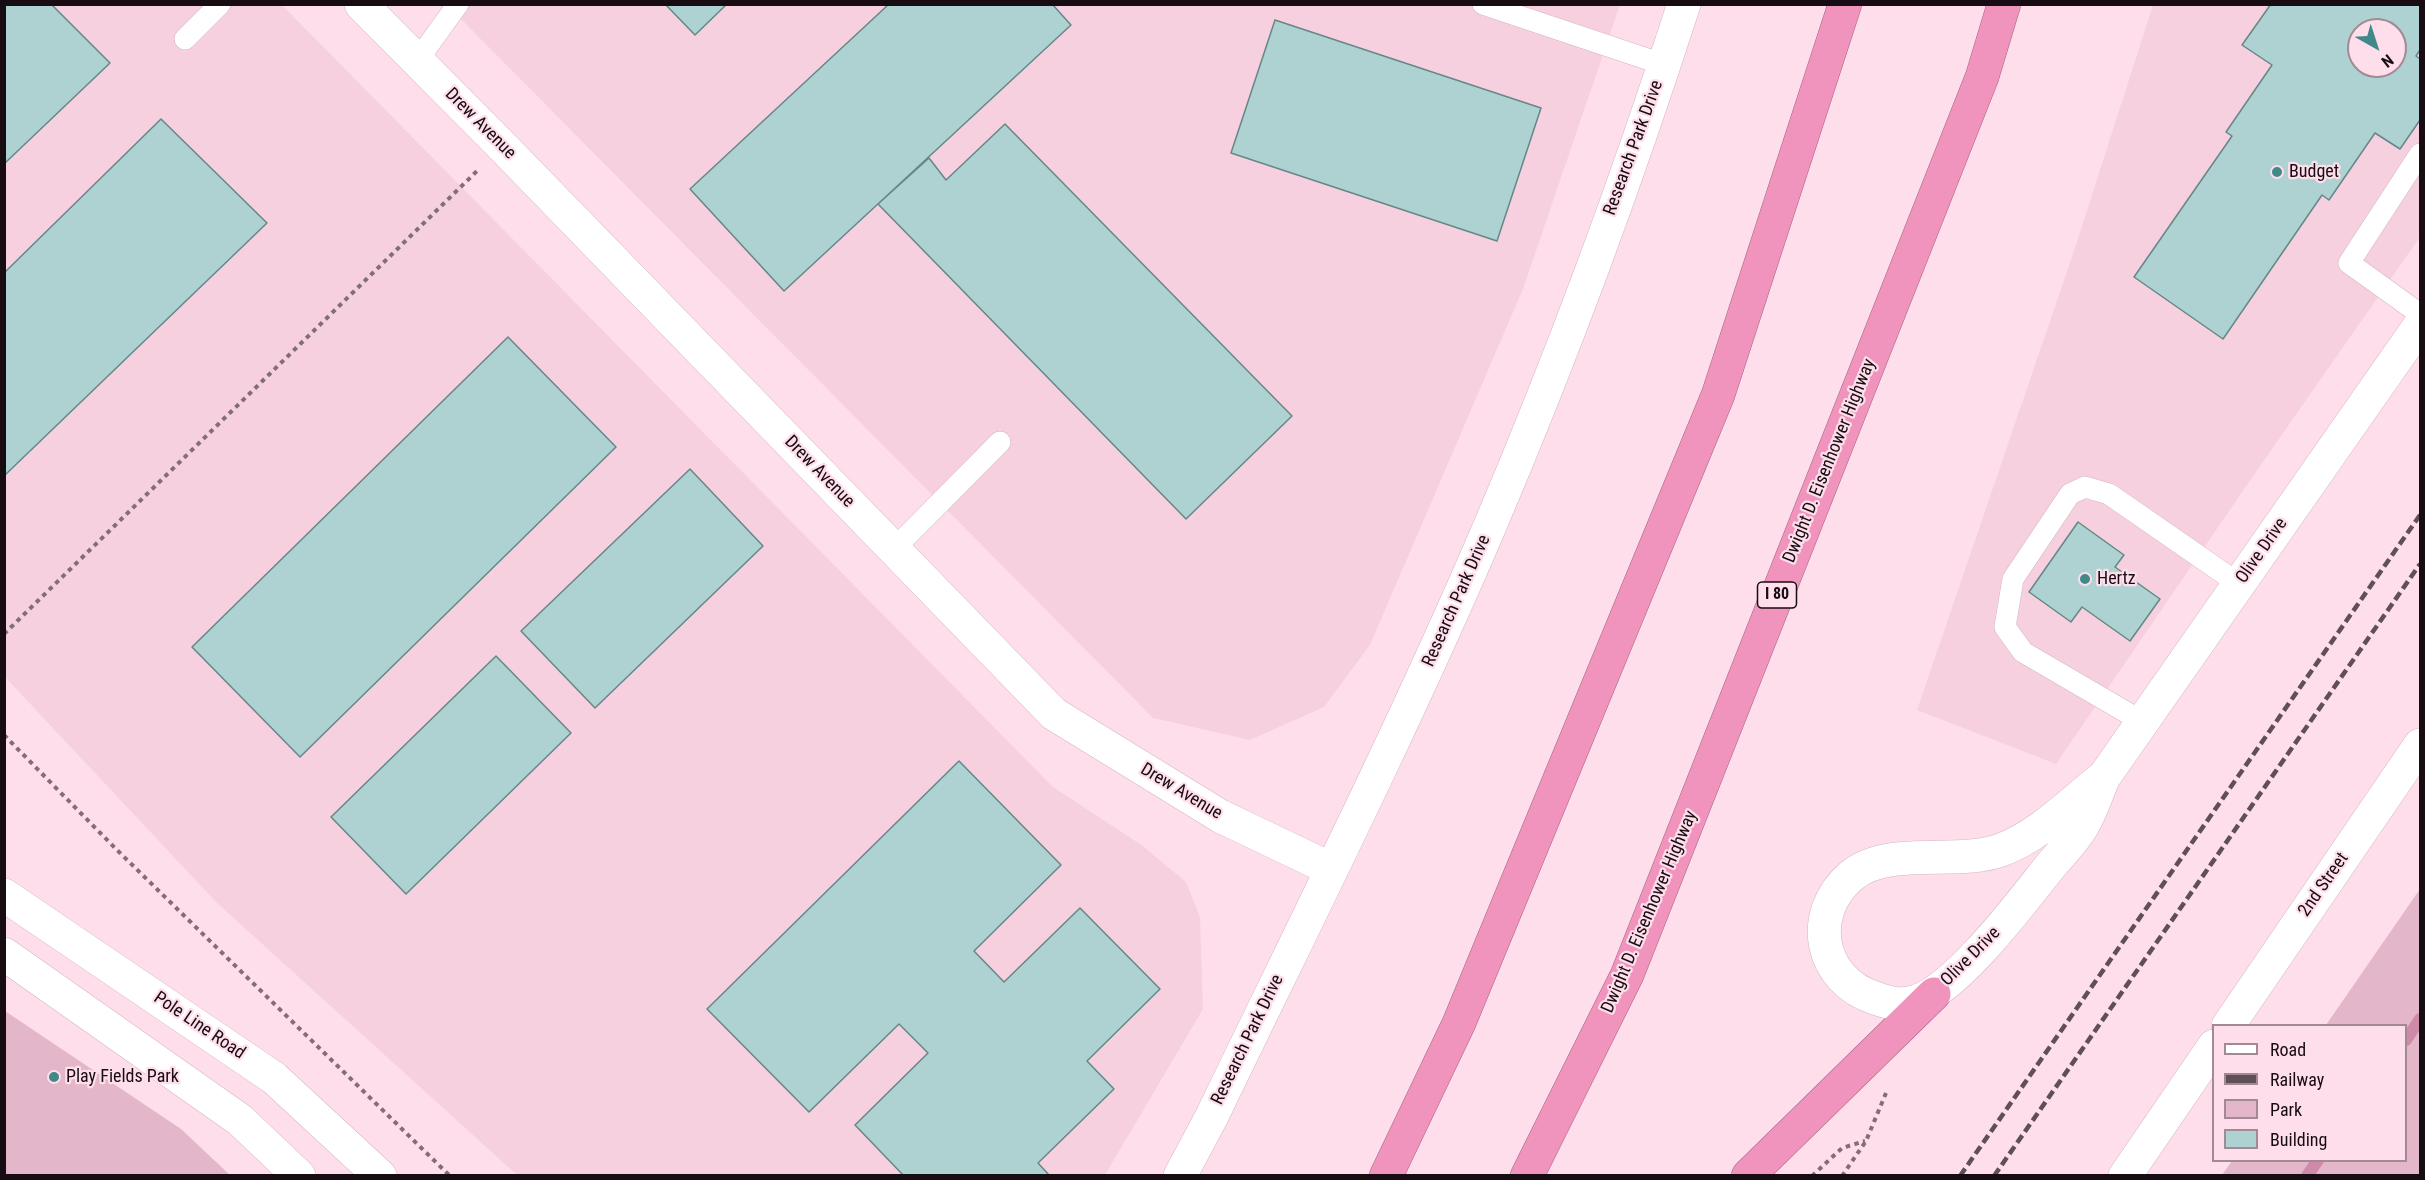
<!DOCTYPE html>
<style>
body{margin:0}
#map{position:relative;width:2425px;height:1180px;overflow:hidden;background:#fedeeb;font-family:"Roboto Condensed",sans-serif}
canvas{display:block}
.frame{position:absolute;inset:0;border:6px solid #170c11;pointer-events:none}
.legend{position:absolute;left:2212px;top:1024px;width:195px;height:138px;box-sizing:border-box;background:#fedeeb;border:2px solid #a28a94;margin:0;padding:8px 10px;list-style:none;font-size:18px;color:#170c11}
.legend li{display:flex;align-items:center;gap:12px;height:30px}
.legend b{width:30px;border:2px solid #a28a94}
.north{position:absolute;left:2347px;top:18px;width:60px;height:60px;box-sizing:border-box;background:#fedeeb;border:2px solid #a28a94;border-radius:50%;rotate:141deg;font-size:16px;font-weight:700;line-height:24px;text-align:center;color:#170c11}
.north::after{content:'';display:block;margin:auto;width:21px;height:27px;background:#418989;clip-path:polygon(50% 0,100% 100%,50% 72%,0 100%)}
</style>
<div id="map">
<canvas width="2425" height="1180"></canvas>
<div class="frame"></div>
<ul class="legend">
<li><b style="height:8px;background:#fff"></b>Road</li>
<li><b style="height:8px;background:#614f57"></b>Railway</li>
<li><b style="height:16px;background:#e4b6c9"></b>Park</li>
<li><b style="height:16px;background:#add2d1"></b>Building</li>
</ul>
<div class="north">N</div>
</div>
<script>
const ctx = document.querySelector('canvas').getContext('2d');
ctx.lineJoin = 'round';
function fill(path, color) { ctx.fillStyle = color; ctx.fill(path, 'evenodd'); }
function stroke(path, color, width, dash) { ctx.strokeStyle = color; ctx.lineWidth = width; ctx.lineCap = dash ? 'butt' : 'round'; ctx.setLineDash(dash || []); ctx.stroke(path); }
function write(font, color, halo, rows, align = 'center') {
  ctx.font = font + ' "Roboto Condensed",sans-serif'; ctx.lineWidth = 4.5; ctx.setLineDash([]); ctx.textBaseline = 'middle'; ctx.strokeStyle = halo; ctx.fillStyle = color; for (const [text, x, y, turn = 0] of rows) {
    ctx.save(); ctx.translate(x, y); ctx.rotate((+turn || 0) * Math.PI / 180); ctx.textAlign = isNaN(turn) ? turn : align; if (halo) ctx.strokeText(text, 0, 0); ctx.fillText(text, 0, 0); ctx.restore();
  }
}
const built = new Path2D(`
 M5 5H282L1053 787 1143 846 1186 882 1200 917 1203 1009 1105 1175H517L217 903 5 677Z
 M447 5H1620L1523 289 1370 645 1324 707 1250 740 1153 718Z
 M2153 5H2420V237L2251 479 2056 764 1917 710 2073 254ZM2359 30H2395V66H2359Z`);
const green = new Path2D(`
 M2420 889V1175H2222L2232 1161 2406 1160V1026L2326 1025Z
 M5 1011 181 1129 230 1175H5Z`);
const stream = new Path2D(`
 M2406 1040 2420 1019
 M2307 1176 2318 1160`);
const building = new Path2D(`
 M4 4H51L110 63 4 164Z
 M665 4H727L695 35Z
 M889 4H1052L1071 25 784 291 690 189Z
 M2271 4H2420V50L2416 56 2420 59V120L2400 149 2375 133 2329 200 2322 195 2223 339 2134 277 2232 136 2226 132 2272 65 2242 45ZM2359 30H2395V66H2359Z
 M1275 20 1541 108 1497 241 1231 153Z
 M161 119 267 223 4 476V273Z
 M1005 124 1292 416 1186 519 878 204 929 158 946 180Z
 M508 337 616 447 300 757 192 647Z
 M690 469 763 546 595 708 521 631Z
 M2078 522 2124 555 2115 567 2160 599 2130 641 2082 607 2071 622 2029 592Z
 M496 656 571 733 406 894 331 817Z
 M959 761 1061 865 974 951 1004 982 1080 908 1160 989 1087 1061 1114 1089 1038 1163 1050 1176H904L855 1125 928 1053 899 1024 809 1112 707 1009Z`);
const path = new Path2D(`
 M4 634 478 170
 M4 735 116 849 450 1176
 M1812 1176 1842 1148 1865 1141
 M1842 1176 1866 1141 1886 1093`);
const lane = new Path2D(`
 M1483 4 1665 65
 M185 39 220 4
 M417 61 458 4
 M2420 154 2349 263 2420 314
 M894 549 1000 442
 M2143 722 2023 652 2005 627 2013 579 2070 494 2085 487 2109 494 2239 584`);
const street = new Path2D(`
 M361 4 502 146 1054 714 1220 816 1331 869`);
const secondary = new Path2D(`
 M2104 777C2071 802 2041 835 2001 850 1957 866 1887 845 1851 876 1807 914 1819 980 1875 998 1889 1003 1899 1006 1914 1002 1955 991 2021 903 2048 869 2059 855 2073 842 2082 827 2091 812 2097 793 2104 777L2420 325
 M4 895 274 1078 380 1176
 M4 954 240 1120 299 1176
 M2228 1026 2420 745
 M1180 1176 1212 1116C1306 921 1404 727 1489 528 1562 357 1627 181 1684 4
 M2125 1176 2214 1046`);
const highway = new Path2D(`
 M1386 1176 1459 1023 1718 395 1845 4
 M1527 1176 1627 975 1982 77 2004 4
 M1748 1176 1934 994`);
const rail = new Path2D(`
 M1960 1176 2420 515
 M1994 1176 2420 564`);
const markers = [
 [2277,172,6,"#418989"],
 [2085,579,6,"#418989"],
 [54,1077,6,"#418989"]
];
const shields = [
 [1777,595,39]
];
const shieldNames = [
 ["I 80",1777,595]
];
const streetNames = [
 ["Drew Avenue",480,124,45],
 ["Research Park Drive",1634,148,-70],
 ["Dwight D. Eisenhower Highway",1830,461,-68],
 ["Drew Avenue",819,472,46],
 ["Olive Drive",2262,551,-55],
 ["Research Park Drive",1457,601,-66],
 ["Drew Avenue",1181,792,31],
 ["2nd Street",2324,885,-55],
 ["Dwight D. Eisenhower Highway",1650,912,-67],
 ["Olive Drive",1971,957,-45],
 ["Pole Line Road",199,1026,34],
 ["Research Park Drive",1248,1040,-64]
];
const poiNames = [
 ["Budget",2289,172],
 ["Hertz",2097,579],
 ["Play Fields Park",66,1077]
];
fill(built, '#f7d0e0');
fill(green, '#e4b6c9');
stroke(stream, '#d08aa9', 12);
fill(building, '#add2d1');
stroke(building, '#658787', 1.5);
stroke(lane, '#d4b6c2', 22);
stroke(street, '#d4b6c2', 34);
stroke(secondary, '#d4b6c2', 34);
stroke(highway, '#a46481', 34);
stroke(path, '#826e76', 4, [4.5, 4.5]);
stroke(lane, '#fff', 21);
stroke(street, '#fff', 33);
stroke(secondary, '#fff', 33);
stroke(highway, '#f094be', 33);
stroke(rail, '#614f57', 4.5, [9, 4.5]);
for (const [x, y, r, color] of markers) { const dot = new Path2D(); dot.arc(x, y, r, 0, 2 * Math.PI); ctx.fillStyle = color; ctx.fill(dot); stroke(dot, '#fedeeb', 2); }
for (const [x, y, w] of shields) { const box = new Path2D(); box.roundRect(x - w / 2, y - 13, w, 26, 4.5); ctx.fillStyle = '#fedeeb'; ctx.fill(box); stroke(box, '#170c11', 1.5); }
write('bold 16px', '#170c11', null, shieldNames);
write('18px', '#170c11', '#fedeeb', streetNames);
write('18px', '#170c11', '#fedeeb', poiNames, 'left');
</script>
